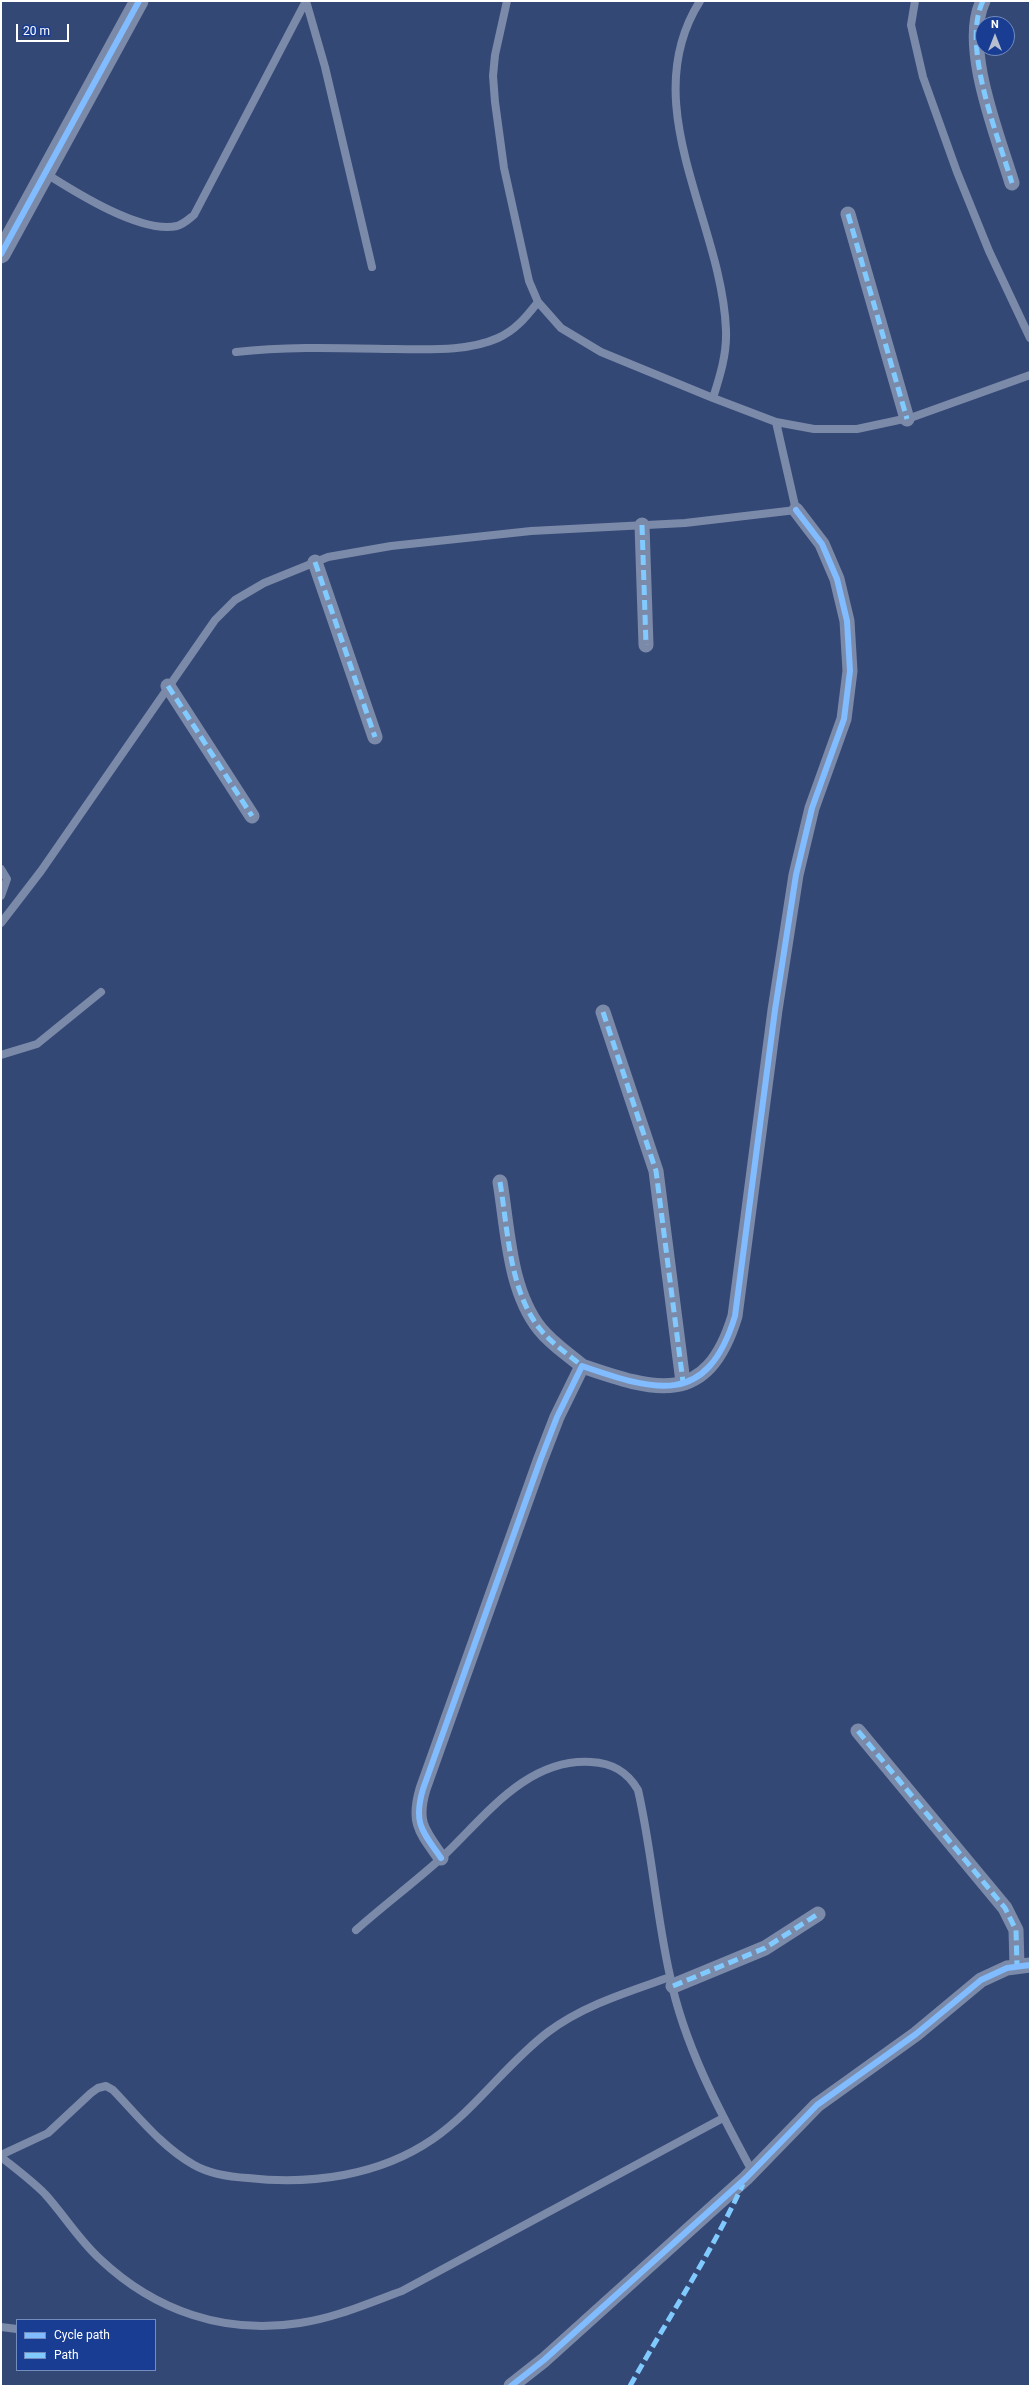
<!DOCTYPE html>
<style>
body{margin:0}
#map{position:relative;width:1031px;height:2387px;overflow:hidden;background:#344876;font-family:Roboto,sans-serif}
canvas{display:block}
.frame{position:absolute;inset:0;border:2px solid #fff;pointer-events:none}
.legend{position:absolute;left:16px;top:2319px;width:140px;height:52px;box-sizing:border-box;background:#183d92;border:1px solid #748bbe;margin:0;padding:5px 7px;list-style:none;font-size:12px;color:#fff}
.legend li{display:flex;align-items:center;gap:8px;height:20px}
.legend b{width:20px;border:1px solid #748bbe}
.north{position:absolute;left:975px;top:16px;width:40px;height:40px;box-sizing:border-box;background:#183d92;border:1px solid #748bbe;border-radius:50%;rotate:0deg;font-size:11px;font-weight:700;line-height:16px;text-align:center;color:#fff}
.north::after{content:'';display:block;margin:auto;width:14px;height:18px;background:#b8bfcf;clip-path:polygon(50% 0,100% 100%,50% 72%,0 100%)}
.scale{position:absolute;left:16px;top:24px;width:53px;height:18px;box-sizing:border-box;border:2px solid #fff;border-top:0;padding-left:5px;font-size:12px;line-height:14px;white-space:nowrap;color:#fff;-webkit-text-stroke:3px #183d92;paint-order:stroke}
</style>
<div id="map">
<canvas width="1031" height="2387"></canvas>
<div class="frame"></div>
<ul class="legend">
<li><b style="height:5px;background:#80bcff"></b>Cycle path</li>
<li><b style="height:5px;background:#80caff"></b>Path</li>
</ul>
<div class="north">N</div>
<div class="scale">20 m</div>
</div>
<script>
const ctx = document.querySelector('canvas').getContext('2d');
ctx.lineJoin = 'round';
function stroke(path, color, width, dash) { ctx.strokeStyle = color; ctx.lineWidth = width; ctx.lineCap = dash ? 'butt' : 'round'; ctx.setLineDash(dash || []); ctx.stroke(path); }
const service = new Path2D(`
 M306 1 325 67 372 267
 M507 1 495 55 493 76 495 102 504 168 529 281 538 302 561 328 601 352 713 398 776 422 814 429H857L913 417 1030 375
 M700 1C634 105 722 221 726 330 727 354 720 376 713 398
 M915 1 911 25 923 77 957 172 989 251 1030 338
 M45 173C75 192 141 234 177 226 184 224 189 219 194 215L306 1
 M236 352C288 346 341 348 393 349 426 349 467 352 498 338 516 330 526 317 538 302
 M1 869 7 879 1 896
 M1 923 41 871 215 620 235 600 264 583 328 557 391 546 531 531 685 523 796 510 776 422
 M1 1055 37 1044 101 992
 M356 1930C383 1906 411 1885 438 1861 482 1821 524 1758 591 1762 612 1763 627 1771 638 1790 652 1851 656 1914 670 1976 684 2045 719 2110 752 2171
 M1 2155 48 2133 91 2093 98 2088 106 2086 113 2090C138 2116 162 2147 194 2165 210 2174 230 2177 248 2178 311 2185 379 2176 433 2139 476 2109 506 2064 548 2032 584 2005 628 1992 670 1977
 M1 2157C16 2169 31 2180 45 2194 64 2215 79 2240 100 2259 155 2311 225 2335 300 2323 335 2318 369 2303 402 2291L723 2118
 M1 2327 17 2329`);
const minor = new Path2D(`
 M983 1C961 46 998 136 1012 183
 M848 214 907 419
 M642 525 646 645
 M315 562 375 737
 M168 686 252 816
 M603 1012 656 1171 683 1382
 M500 1182C508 1230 509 1290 540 1329 552 1344 568 1354 582 1366
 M858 1731 1005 1908 1016 1930 1017 1966
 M441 1858C422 1831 413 1823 423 1789L540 1461 557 1417 582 1366C655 1391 707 1408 735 1316L775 1010 796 875 812 808 844 719 850 671 847 621 837 579 822 544 796 510
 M673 1986 765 1948 818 1914
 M511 2386 544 2360 746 2178 817 2105 916 2034 981 1980 1007 1968 1030 1965`);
const tertiary = new Path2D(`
 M1 254 139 1`);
const quiet = new Path2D(`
 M983 1C961 46 998 136 1012 183
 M848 214 907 419
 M642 525 646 645
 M315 562 375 737
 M168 686 252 816
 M603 1012 656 1171 683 1382
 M500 1182C508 1230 509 1290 540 1329 552 1344 568 1354 582 1366
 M858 1731 1005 1908 1016 1930 1017 1966
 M673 1986 765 1948 818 1914
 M630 2386C668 2318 711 2254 743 2184`);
const cycleway = new Path2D(`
 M1 254 139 1
 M441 1858C422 1831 413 1823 423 1789L540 1461 557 1417 582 1366C655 1391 707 1408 735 1316L775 1010 796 875 812 808 844 719 850 671 847 621 837 579 822 544 796 510
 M511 2386 544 2360 746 2178 817 2105 916 2034 981 1980 1007 1968 1030 1965`);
stroke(service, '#7c8aa9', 8);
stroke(minor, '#7c8aa9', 15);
stroke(tertiary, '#7c8aa9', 19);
stroke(quiet, '#80caff', 5, [10, 5]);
stroke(cycleway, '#80bcff', 6);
</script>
